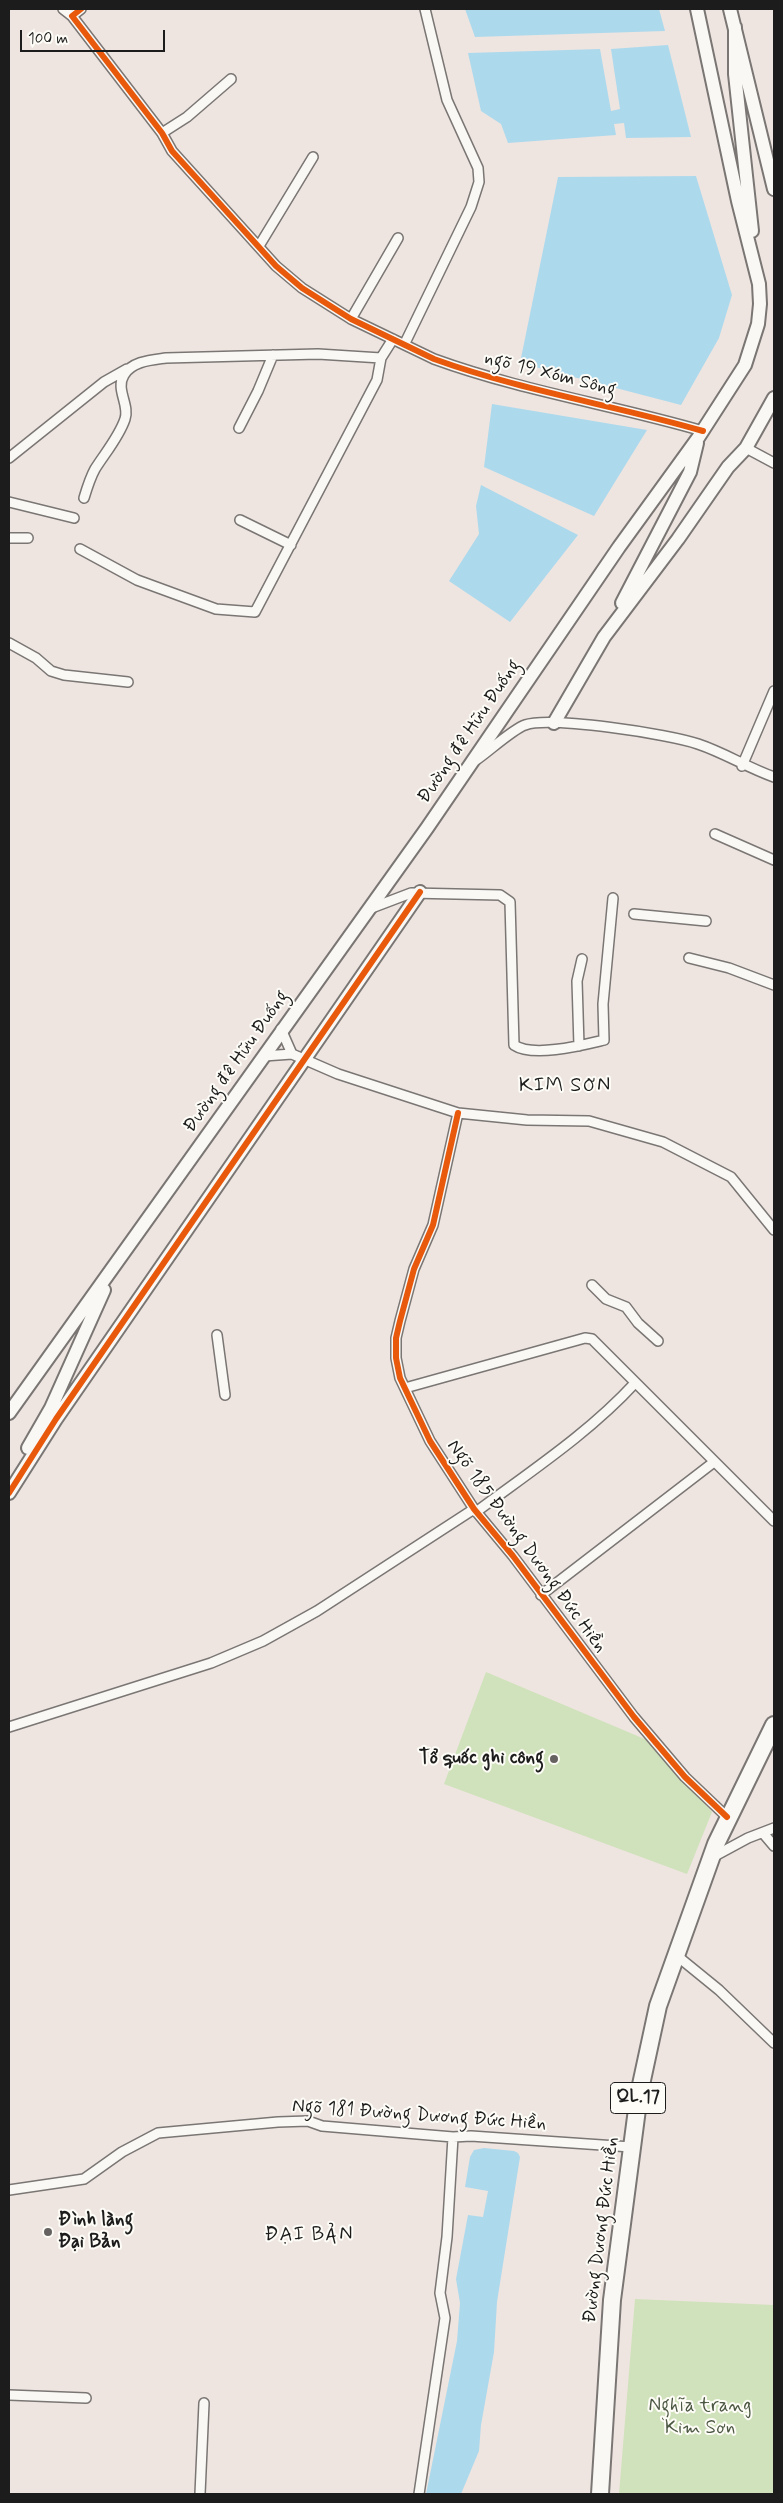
<!DOCTYPE html>
<meta charset="utf-8">
<style>
body{margin:0}
#map{position:relative;width:783px;height:2503px;overflow:hidden;background:#eee5e0;font-family:Mynerve,sans-serif}
canvas{display:block}
.frame{position:absolute;inset:0;border:10px solid #1c1c1c;pointer-events:none}
.scale{position:absolute;left:20px;top:30px;width:145px;height:22px;box-sizing:border-box;border:2px solid #1c1c1c;border-top:0;padding-left:6px;font-size:15px;line-height:18px;white-space:nowrap;color:#1c1c1c;-webkit-text-stroke:4px #fdfcf7;paint-order:stroke}
</style>
<div id="map">
<canvas width="783" height="2503"></canvas>
<div class="frame"></div>
<div class="scale">100 m</div>
</div>
<script>
const ctx = document.querySelector('canvas').getContext('2d');
ctx.lineJoin = 'round';
function fill(path, color) { ctx.fillStyle = color; ctx.fill(path, 'evenodd'); }
function stroke(path, color, width, dash) { ctx.strokeStyle = color; ctx.lineWidth = width; ctx.lineCap = dash ? 'butt' : 'round'; ctx.setLineDash(dash || []); ctx.stroke(path); }
function write(font, color, halo, rows, align = 'center') {
  ctx.font = font + ' Mynerve,sans-serif'; ctx.lineWidth = 4; ctx.setLineDash([]); ctx.textBaseline = 'middle'; ctx.strokeStyle = halo; ctx.fillStyle = color; for (const [text, x, y, turn = 0] of rows) {
    ctx.save(); ctx.translate(x, y); ctx.rotate((+turn || 0) * Math.PI / 180); ctx.textAlign = isNaN(turn) ? turn : align; if (halo) ctx.strokeText(text, 0, 0); ctx.fillText(text, 0, 0); ctx.restore();
  }
}
const green = new Path2D(`
 M486 1672 647 1740 712 1812 687 1874 444 1784Z
 M635 2299 774 2305V2494H619Z`);
const water = new Path2D(`
 M465 9H659L665 31 475 37Z
 M668 45 691 137 626 138 624 123 614 124 616 135 508 143 501 124 481 111 468 53 600 49 611 111 620 109 611 49Z
 M696 176 732 295 719 338 681 405 520 363 558 177Z
 M492 404 647 430 594 516 484 467Z
 M481 485 578 535 510 622 449 581 479 534 476 506Z
 M484 2148 514 2151 518 2153 520 2157 497 2302 494 2352 481 2425 479 2451 461 2494H426L457 2341 460 2303 456 2279 468 2215 483 2217 488 2191 465 2187 470 2157 474 2150Z`);
const street = new Path2D(`
 M63 9 72 16
 M81 9 72 16 162 133 172 151 276 266 302 288 351 319 434 359C522 391 614 405 703 431
 M162 133 187 117 231 79
 M259 246 313 157
 M351 319 398 238
 M405 343 471 207 479 182 478 168 447 100 425 9
 M239 428 258 391 273 355
 M746 448 774 463
 M9 458 104 382 127 369
 M84 498C87 488 90 478 95 469 105 453 119 437 125 419 130 405 115 389 124 375 132 361 152 360 166 358L318 354 381 358
 M9 502 74 518
 M240 520 291 545
 M9 538H28
 M80 549 137 580 216 609 255 612 377 380 381 358 393 339
 M9 643 36 658 51 671 64 675 128 682
 M476 760C488 752 513 729 525 725 550 716 670 734 698 744 725 753 748 768 774 777
 M742 766 774 691
 M715 834 774 860
 M369 909 411 893 500 895 510 902 514 1045C533 1058 583 1045 604 1040L603 1004 613 898
 M634 914 706 921
 M689 958 729 968 774 985
 M281 1029 292 1054
 M579 1046 577 981 582 959
 M264 1056 292 1054 338 1074 458 1113 527 1120 589 1121 663 1142 731 1177 774 1230
 M458 1113 433 1225 414 1269 400 1321 396 1338V1358L400 1378 430 1441 474 1509 513 1556 634 1717 685 1777 727 1817
 M592 1285 606 1299 626 1307 638 1323 658 1341
 M217 1335 225 1395
 M405 1388 585 1338 592 1339 774 1521
 M476 1512C531 1471 589 1433 635 1383
 M541 1595 714 1462
 M9 1727 211 1663 263 1641 317 1611 474 1509
 M763 1833 774 1846
 M711 1858 748 1838 774 1828
 M676 1955 719 1990 774 2043
 M9 2190 84 2179 122 2152 158 2133 278 2122 308 2121 322 2126 453 2137 471 2136 631 2147
 M9 2395 86 2398
 M200 2494 204 2403
 M419 2494 445 2318 440 2293 447 2237 453 2137`);
const secondary = new Path2D(`
 M730 9 774 189
 M735 27V74L752 231
 M622 603 690 472 697 443
 M554 723 604 637 678 539 728 467 746 448 774 398
 M9 1413 427 828 619 547 698 438 745 365 758 324 760 304 759 284 738 201 697 9
 M28 1448 51 1408 104 1290
 M9 1493 56 1419 420 892`);
const highway = new Path2D(`
 M600 2494 612 2300 639 2094 658 2006 716 1844 774 1725`);
const cycleway = new Path2D(`
 M81 9 72 16 162 133 172 151 276 266 302 288 351 319 434 359C522 391 614 405 703 431
 M458 1113 433 1225 414 1269 400 1321 396 1338V1358L400 1378 430 1441 474 1509 513 1556 634 1717 685 1777 727 1817
 M9 1493 56 1419 420 892`);
const markers = [
 [554,1759,5,"#666261"],
 [48,2232,5,"#666261"]
];
const shields = [
 [638,2098,55]
];
const shieldNames = [
 ["QL.17",638,2098]
];
const streetNames = [
 ["ngõ 19 Xóm Sông",550,375,14],
 ["Đường đê Hữu Đuống",470,732,-56],
 ["Đường đê Hữu Đuống",237,1062,-55],
 ["Ngõ 185 Đường Dương Đức Hiền",526,1547,54],
 ["Ngõ 181 Đường Dương Đức Hiền",419,2116,4],
 ["Đường Dương Đức Hiền",602,2230,-83]
];
const poiNames = [
 ["Tổ quốc ghi công",544,1759],
 ["Đình làng",58,2221,"left"],
 ["Đại Bản",58,2243,"left"]
];
const parkNames = [
 ["Nghĩa trang",700,2407],
 ["Kim Sơn",700,2429]
];
const neighbourhoodNames = [
 ["KIM SƠN",565,1087],
 ["ĐẠI BẢN",309,2236]
];
fill(green, '#d0e2bb');
fill(water, '#add9ed');
stroke(street, '#7a7674', 12);
stroke(secondary, '#7a7674', 16);
stroke(highway, '#7a7674', 20);
stroke(street, '#f9f8f5', 9);
stroke(secondary, '#f9f8f5', 12);
stroke(highway, '#f9f8f5', 16);
stroke(cycleway, '#e8590c', 6);
for (const [x, y, r, color] of markers) { const dot = new Path2D(); dot.arc(x, y, r, 0, 2 * Math.PI); ctx.fillStyle = color; ctx.fill(dot); stroke(dot, '#fdfcf7', 2); }
for (const [x, y, w] of shields) { const box = new Path2D(); box.roundRect(x - w / 2, y - 15.5, w, 31, 4); ctx.fillStyle = '#fdfcf7'; ctx.fill(box); stroke(box, '#1c1c1c', 1); }
write('bold 18px', '#1c1c1c', null, shieldNames);
write('19px', '#1c1c1c', '#fdfcf7', streetNames);
write('bold 19px', '#1c1c1c', '#fdfcf7', poiNames, 'right');
write('19px', '#4b5742', '#fdfcf7', parkNames);
ctx.letterSpacing = '1px';
write('20px', '#1c1c1c', '#fdfcf7', neighbourhoodNames);
ctx.letterSpacing = '0px';
</script>
